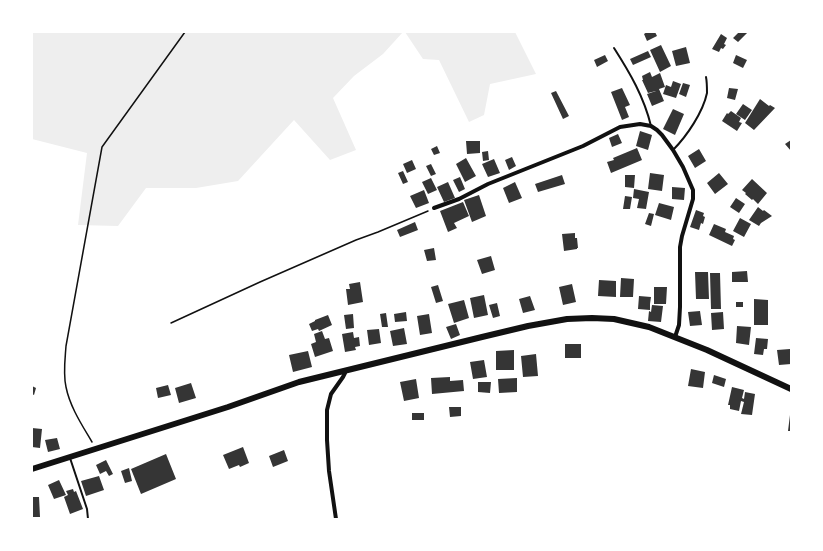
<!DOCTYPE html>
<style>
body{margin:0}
#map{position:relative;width:823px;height:551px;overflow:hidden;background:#fff;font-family:"Alegreya Sans",sans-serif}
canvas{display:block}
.frame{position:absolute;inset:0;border:33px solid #fff;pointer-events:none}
</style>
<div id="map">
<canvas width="823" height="551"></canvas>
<div class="frame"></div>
</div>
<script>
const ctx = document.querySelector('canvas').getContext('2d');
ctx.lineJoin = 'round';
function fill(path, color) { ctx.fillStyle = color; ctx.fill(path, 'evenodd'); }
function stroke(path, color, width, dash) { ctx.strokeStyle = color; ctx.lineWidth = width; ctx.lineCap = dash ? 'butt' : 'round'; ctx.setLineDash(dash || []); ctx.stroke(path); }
const green = new Path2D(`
 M32 32H403L383 54 354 76 333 98 356 150 330 160 294 120 238 181 196 188H146L118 226 78 225 87 153 32 139Z
 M405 32H515L536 74 490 84 484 115 469 122 439 60 423 59Z`);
const building = new Path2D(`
 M647 32H655L657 36 647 41 644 34Z
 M739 32H748L738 42 733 38Z
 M721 34 727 38 724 44 726 45 723 49 721 48 719 52 712 49Z
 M661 45 671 66 660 72 650 50Z
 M686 47 690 63 676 66 672 51Z
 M648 51 651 57 633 65 630 59Z
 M605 55 608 61 597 67 594 60Z
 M736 55 747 60 743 68 733 63Z
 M650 72 652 77 660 73 665 87 659 89 664 101 652 106 647 94 656 91 648 93 642 80H643L642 76Z
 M673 81 681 84 676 98 663 94 666 85 671 87Z
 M683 83 690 85 686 97 679 94Z
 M622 88 630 105 625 107 629 117 622 120 611 92Z
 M729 88 738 89 735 100 727 98Z
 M556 91 569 116 563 119 551 93Z
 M760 99 769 106 770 105 775 108 754 130 745 123Z
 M743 104 752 110 745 120 736 114Z
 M673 109 684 114 675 135 663 129Z
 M731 111 741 118 739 122 742 123 737 131 722 121 727 113 728 114Z
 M640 131 652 135 648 150 636 146Z
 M618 134 622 143 612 147 609 138Z
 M791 140V151L785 144Z
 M466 141H480V153L467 154Z
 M437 146 440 153 434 155 431 149Z
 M637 148 642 160 611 173 607 162 614 160 613 158Z
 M699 149 706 161 695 168 688 156Z
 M488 151 489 160 483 161 482 152Z
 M512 157 516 166 509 170 505 160Z
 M466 158 476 176 465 182 456 164Z
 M494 159 500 173 488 177 482 164Z
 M412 160 416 169 407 173 403 164Z
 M431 164 436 174 431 176 426 166Z
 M403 171 408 182 403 184 398 173Z
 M650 173 664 175 662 191 648 189Z
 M719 173 728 184 715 194 707 183Z
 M562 175 565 184 538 192 535 184Z
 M625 175H635L634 188 625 187Z
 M460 177 465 189 459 192 453 180Z
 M431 178 437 190 428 194 422 182Z
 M752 179 767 193 758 204 753 199 752 200 745 194 746 193 742 190Z
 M448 182 455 198 444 202 437 187Z
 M515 182 522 198 509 203 503 188Z
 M672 187 685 188 684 200 672 199Z
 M634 189 649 192 646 209 637 208 639 199 633 198Z
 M424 190 429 203 416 208 410 196Z
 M479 195 486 216 472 222 464 200Z
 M625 196 632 197 630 209H623Z
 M736 198 745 204 739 213 730 207Z
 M463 202 469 216 454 223 457 228 448 232 440 211Z
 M659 203 674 207 671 220 655 215Z
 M758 207 763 211 764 210 772 216 761 223 759 226 749 220Z
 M696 210 704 213 703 216 705 217 703 224 701 223 699 230 690 227Z
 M649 213 654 214 651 226 645 224Z
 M740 218 751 224 744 237 733 231Z
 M415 222 418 230 400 237 397 230Z
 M714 224 726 229 725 232 734 236 733 239 735 240 732 246 709 235Z
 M575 233V238H577L578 248H577V249L564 251 562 234Z
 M434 248 436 260 427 261 424 250Z
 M491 256 495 270 482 274 477 260Z
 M747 271 748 282H732V272Z
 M695 272H708L709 299H696Z
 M710 273H720L721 309H711Z
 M621 278 634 279 633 297H620Z
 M599 280 616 281V297L598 296Z
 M360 282 363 302 348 305 346 289H350L349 284Z
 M572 284 576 302 563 305 559 287Z
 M438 285 443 301 436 303 431 287Z
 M654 287H667L666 304H654Z
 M484 295 488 315 474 318 470 298Z
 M530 296 535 310 523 313 519 299Z
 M639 296 651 297 650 304V310L638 309Z
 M754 299 768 300V325H754Z
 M464 300 469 318 454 323 448 304Z
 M736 302H743V307H736Z
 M497 303 500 316 493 318 489 305Z
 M652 305 663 306 661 322 648 321 649 311 651 312Z
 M700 311 702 325 690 326 688 312Z
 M406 312 407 321 395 322 394 314Z
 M723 312 724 329 712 330 711 313Z
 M386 313 388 327H382L380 314Z
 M353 314 354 328 346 329 344 315Z
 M429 314 432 333 420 335 417 316Z
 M328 315 332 325 319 331 318 329 312 331 309 324 315 321V320Z
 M456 324 460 335 451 339 446 327Z
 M737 326 751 327 749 345 736 343Z
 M404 328 407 344 393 346 390 331Z
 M379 329 381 343 369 345 367 330Z
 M322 331 325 339 329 338 333 351 315 357 311 344 316 342 314 334Z
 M353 332 354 338 359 337 360 346 355 347 356 350 345 352 342 334Z
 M756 338 768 339 767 349H764L763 355 754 354Z
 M565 344H581V358H565Z
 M790 349 791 364 779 365 777 350Z
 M514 350V370H496V351Z
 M308 351 312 367 293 372 289 355Z
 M536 354 538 376 523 377 521 356Z
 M484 360 487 377 473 379 470 362Z
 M691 369 705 372 703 388 688 386Z
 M714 375 726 379 724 387 712 383Z
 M450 377V381L463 380 464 391 432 394 431 378Z
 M517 378V392L499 393 498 379Z
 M416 379 419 398 404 401 400 382Z
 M478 382H491L490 393 478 392Z
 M191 383 196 398 179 403 175 388Z
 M168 385 171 395 158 398 156 388Z
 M32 386 36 388 34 395 32 394Z
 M732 387 744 390 742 398 744 399 745 392 755 394 752 415 741 414 744 402 741 401 739 411 730 409V405H728Z
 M449 407H461V416L450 417Z
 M412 413H424V420H412Z
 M790 415H791V431H788Z
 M32 428 42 429 40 448 32 447Z
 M57 438 60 449 48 452 45 440Z
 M243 447 249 463 240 467 239 465 229 469 223 455Z
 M284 450 288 461 273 467 269 456Z
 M166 454 176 479 141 494 131 469Z
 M106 460 113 474 109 476 106 471 100 474 96 465Z
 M129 468 132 481 125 483 121 471Z
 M99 476 104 490 86 496 81 481Z
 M59 480 66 495 54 499 48 485Z
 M73 489 74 492 76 491 83 509 70 514 64 497 68 495 66 491Z
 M32 497H39L40 517H32Z`);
const path = new Path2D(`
 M171 323 260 282 356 240 378 232 428 211
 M92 442C82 425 70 407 66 387 63 374 65 360 66 346L102 147 185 32`);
const service = new Path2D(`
 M614 48C630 73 644 97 651 126
 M673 150C687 136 703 112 707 93 707 88 707 82 706 77
 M70 458 87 509 88 519`);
const minor = new Path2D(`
 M434 208 459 199 488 184 583 146 620 127 640 124 651 126 657 130 662 135 673 150 683 167 693 190V199L682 236 680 247V307L679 325 675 337
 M336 519 329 471 327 440V410L331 394 343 377 345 373V371`);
const secondary = new Path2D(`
 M32 469 228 407 299 382 482 337 528 326 567 319 592 318 614 319 649 327 707 350 791 389`);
fill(green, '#eee');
fill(building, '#353535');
stroke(path, '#111', 1.5);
stroke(service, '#111', 2);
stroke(minor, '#111', 4);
stroke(secondary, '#111', 6);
</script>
